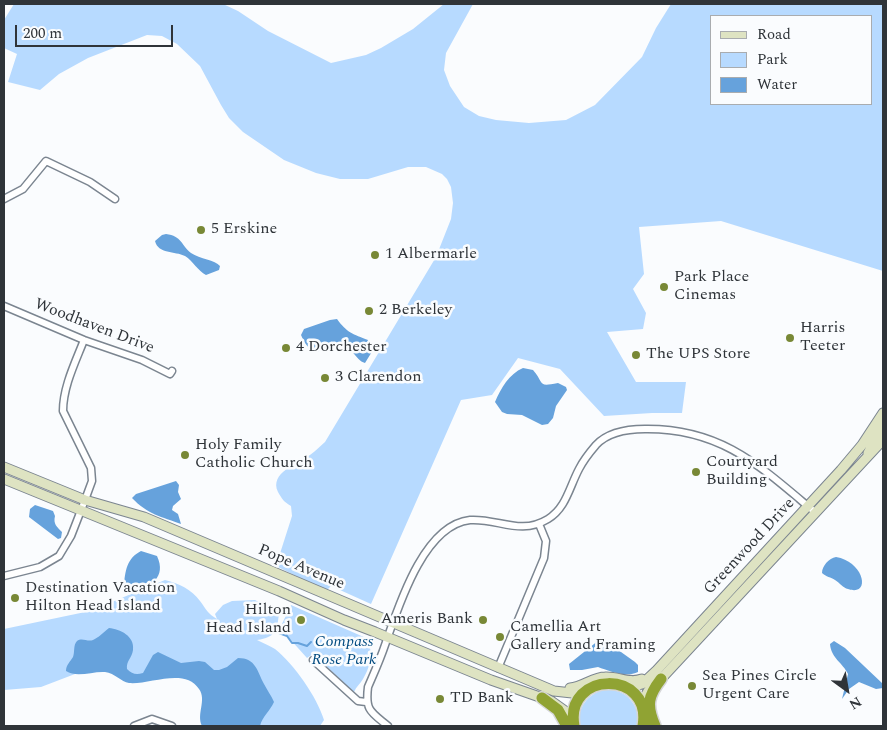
<!DOCTYPE html>
<style>
body{margin:0}
#map{position:relative;width:887px;height:730px;overflow:hidden;background:#fafcfe;font-family:Spectral,serif}
canvas{display:block}
.frame{position:absolute;inset:0;border:5px solid #2f3439;pointer-events:none}
.legend{position:absolute;left:710px;top:15px;width:162px;height:90px;box-sizing:border-box;background:#fafcfe;border:1px solid #a9acaf;margin:0;padding:6px 9px;list-style:none;font-size:15px;color:#2f3439}
.legend li{display:flex;align-items:center;gap:10px;height:25px}
.legend b{width:25px;border:1px solid #a9acaf}
.north{position:absolute;left:822px;top:665px;width:50px;height:50px;-webkit-text-stroke:4px #fafcfe;paint-order:stroke;rotate:148deg;font-size:14px;font-weight:700;line-height:20px;text-align:center;color:#2f3439}
.north::after{content:'';display:block;margin:auto;width:18px;height:22px;background:#2f3439;clip-path:polygon(50% 0,100% 100%,50% 72%,0 100%)}
.scale{position:absolute;left:15px;top:25px;width:158px;height:22px;box-sizing:border-box;border:2px solid #2f3439;border-top:0;padding-left:6px;font-size:15px;line-height:18px;white-space:nowrap;color:#2f3439;-webkit-text-stroke:4px #fafcfe;paint-order:stroke}
</style>
<div id="map">
<canvas width="887" height="730"></canvas>
<div class="frame"></div>
<ul class="legend">
<li><b style="height:6px;background:#dee3c2"></b>Road</li>
<li><b style="height:14px;background:#b7daff"></b>Park</li>
<li><b style="height:14px;background:#66a2dc"></b>Water</li>
</ul>
<div class="north">N</div>
<div class="scale">200 m</div>
</div>
<script>
const ctx = document.querySelector('canvas').getContext('2d');
ctx.lineJoin = 'round';
function fill(path, color) { ctx.fillStyle = color; ctx.fill(path, 'evenodd'); }
function stroke(path, color, width, dash) { ctx.strokeStyle = color; ctx.lineWidth = width; ctx.lineCap = dash ? 'butt' : 'round'; ctx.setLineDash(dash || []); ctx.stroke(path); }
function write(font, color, halo, rows, align = 'center') {
  ctx.font = font + ' Spectral,serif'; ctx.lineWidth = 5; ctx.setLineDash([]); ctx.textBaseline = 'middle'; ctx.strokeStyle = halo; ctx.fillStyle = color; for (const [text, x, y, turn = 0] of rows) {
    ctx.save(); ctx.translate(x, y); ctx.rotate((+turn || 0) * Math.PI / 180); ctx.textAlign = isNaN(turn) ? turn : align; if (halo) ctx.strokeText(text, 0, 0); ctx.fillText(text, 0, 0); ctx.restore();
  }
}
const green = new Path2D(`
 M14 4H223L238 11 268 31 331 63 366 55 381 48 413 29 444 4H473L446 53 444 70 450 86 464 107 479 116 496 120 529 123 566 120 595 105 642 57 656 28 671 4H883V271L721 221 639 227 644 274 633 289 646 313 643 329 607 332 636 382H686L682 413H652L604 416 560 369 518 358 492 395 461 400 371 604 331 586 326 591 276 566 292 516 291 506C284 502 282 499 278 492 269 473 298 463 310 455 316 451 320 446 325 442L436 257 451 219 453 203 451 187 447 179 442 174 426 167H408L368 179H340L316 173 284 160 243 132 229 118 221 105 200 66 177 44 162 36 147 35 88 58 59 74 40 90 8 82 17 54 4 48V20ZM711 16H871V104H711Z
 M165 580C180 584 191 589 200 601 206 609 208 614 217 619L215 614 223 605 232 601 255 600 279 613C277 631 276 637 257 640 263 643 270 646 275 649 294 664 317 697 324 720L320 726H228L202 672 134 680 109 661 41 687 4 690V629L90 611Z
 M291 605 366 638C374 650 371 666 363 679 360 684 356 687 354 692L313 654 307 658 280 628Z
 M605 689C627 690 640 704 638 726H579C578 707 586 695 605 689Z`);
const water = new Path2D(`
 M166 234C182 236 181 245 191 253 200 259 215 260 220 266L219 270 206 275C198 271 193 261 185 256 175 251 158 254 155 241L162 235Z
 M337 319C347 333 353 334 368 340L373 350 365 363C355 360 352 346 341 342L317 352C308 349 305 344 301 335L304 329 330 320Z
 M523 368 533 370C545 384 537 387 558 383L566 387 567 390 556 406 553 418 548 424 542 425 522 415 507 414 502 412 495 402C501 388 509 374 523 368Z
 M176 481 179 485 178 492 181 499 173 506 172 510 178 514 181 524C162 517 147 514 132 498L136 494Z
 M35 505 53 511 55 516C53 524 57 527 62 532L61 538 58 539 29 517 30 509Z
 M141 551 157 556C167 578 150 586 133 593L124 586C125 571 127 558 141 551Z
 M836 557C865 562 871 597 848 589 843 588 840 583 835 580 831 577 826 577 822 573 822 566 829 558 836 557Z
 M109 628C120 629 135 636 133 650 132 658 126 661 127 669 132 674 136 675 143 673L153 655 158 652 181 663 199 661 205 662 214 670H219L227 667 238 658C256 658 257 671 264 684 267 690 271 695 274 702 270 711 262 717 260 726H202C196 714 207 700 199 689 185 667 149 685 129 683 121 682 115 673 105 672 93 671 77 678 66 671 66 665 70 662 73 657 75 652 73 645 77 641 82 637 87 642 93 640 98 638 104 632 109 628Z
 M599 640 607 642 635 662 638 665V672C626 678 609 671 598 667L582 670H570L569 664Z
 M834 641 845 648 883 684V688L876 689 859 682 849 689 842 699 848 674C843 663 831 658 830 644Z`);
const stream = new Path2D(`
 M276 632 287 636 292 643H298L307 646 311 642`);
const street = new Path2D(`
 M4 199 23 189 46 161 90 182 115 199
 M4 306 84 340 142 360 170 374 172 371
 M4 576 40 567 59 556 71 536 85 500 92 481 91 468 63 411C63 387 75 363 84 340
 M313 660 358 701 366 702
 M498 668 544 558 546 541 539 524
 M134 726 152 719 172 726
 M388 726C371 712 365 711 368 687 374 673 380 660 385 645 398 608 423 525 470 520 498 518 520 536 548 519 566 508 569 488 579 469 583 461 590 452 596 445 608 432 629 429 645 429 722 428 761 467 816 513`);
const secondary = new Path2D(`
 M868 453 883 425
 M4 467 85 500 144 517 554 691 572 693 587 690
 M4 479 279 591 344 620 375 632 491 680 551 701 565 711 573 723
 M570 688C583 687 593 677 605 677 618 676 629 684 642 679
 M628 688 642 684 657 670 841 470 862 445 883 413
 M642 708C645 693 649 687 661 679L883 440`);
const highway = new Path2D(`
 M542 698 558 710 567 726
 M574 726C564 670 653 669 643 726
 M655 726C646 705 648 696 661 679`);
const markers = [
 [201,230,5,"#788836"],
 [375,255,5,"#788836"],
 [664,287,5,"#788836"],
 [369,311,5,"#788836"],
 [790,338,5,"#788836"],
 [286,348,5,"#788836"],
 [636,355,5,"#788836"],
 [325,378,5,"#788836"],
 [185,455,5,"#788836"],
 [696,472,5,"#788836"],
 [15,598,5,"#788836"],
 [301,620,5,"#788836"],
 [483,620,5,"#788836"],
 [500,637,5,"#788836"],
 [692,686,5,"#788836"],
 [440,699,5,"#788836"]
];
const poiNames = [
 ["5 Erskine",211,230],
 ["1 Albermarle",385,255],
 ["Park Place",674,278],
 ["Cinemas",674,296],
 ["2 Berkeley",379,311],
 ["Harris",800,329],
 ["Teeter",800,347],
 ["4 Dorchester",296,348],
 ["The UPS Store",646,355],
 ["3 Clarendon",335,378],
 ["Holy Family",195,446],
 ["Catholic Church",195,464],
 ["Courtyard",706,463],
 ["Building",706,481],
 ["Destination Vacation",25,589],
 ["Hilton Head Island",25,607],
 ["Hilton",291,611,"right"],
 ["Head Island",291,629,"right"],
 ["Ameris Bank",473,620,"right"],
 ["Camellia Art",510,628],
 ["Gallery and Framing",510,646],
 ["Sea Pines Circle",702,677],
 ["Urgent Care",702,695],
 ["TD Bank",450,699]
];
const streetNames = [
 ["Woodhaven Drive",94,327,21],
 ["Greenwood Drive",750,547,-47],
 ["Pope Avenue",301,568,23]
];
const parkNames = [
 ["Compass",344,643],
 ["Rose Park",344,661]
];
fill(green, '#b7daff');
fill(water, '#66a2dc');
stroke(stream, '#66a2dc', 2);
stroke(street, '#7b8590', 9);
stroke(secondary, '#7b8590', 11);
stroke(highway, '#d5d6d7', 14);
stroke(street, '#fff', 6);
stroke(secondary, '#dee3c2', 9);
stroke(highway, '#90a333', 11);
for (const [x, y, r, color] of markers) { const dot = new Path2D(); dot.arc(x, y, r, 0, 2 * Math.PI); ctx.fillStyle = color; ctx.fill(dot); stroke(dot, '#fafcfe', 2); }
write('16px', '#2f3439', '#fafcfe', poiNames, 'left');
write('16px', '#2f3439', '#fafcfe', streetNames);
write('italic 16px', '#024b80', '#fafcfe', parkNames);
</script>
